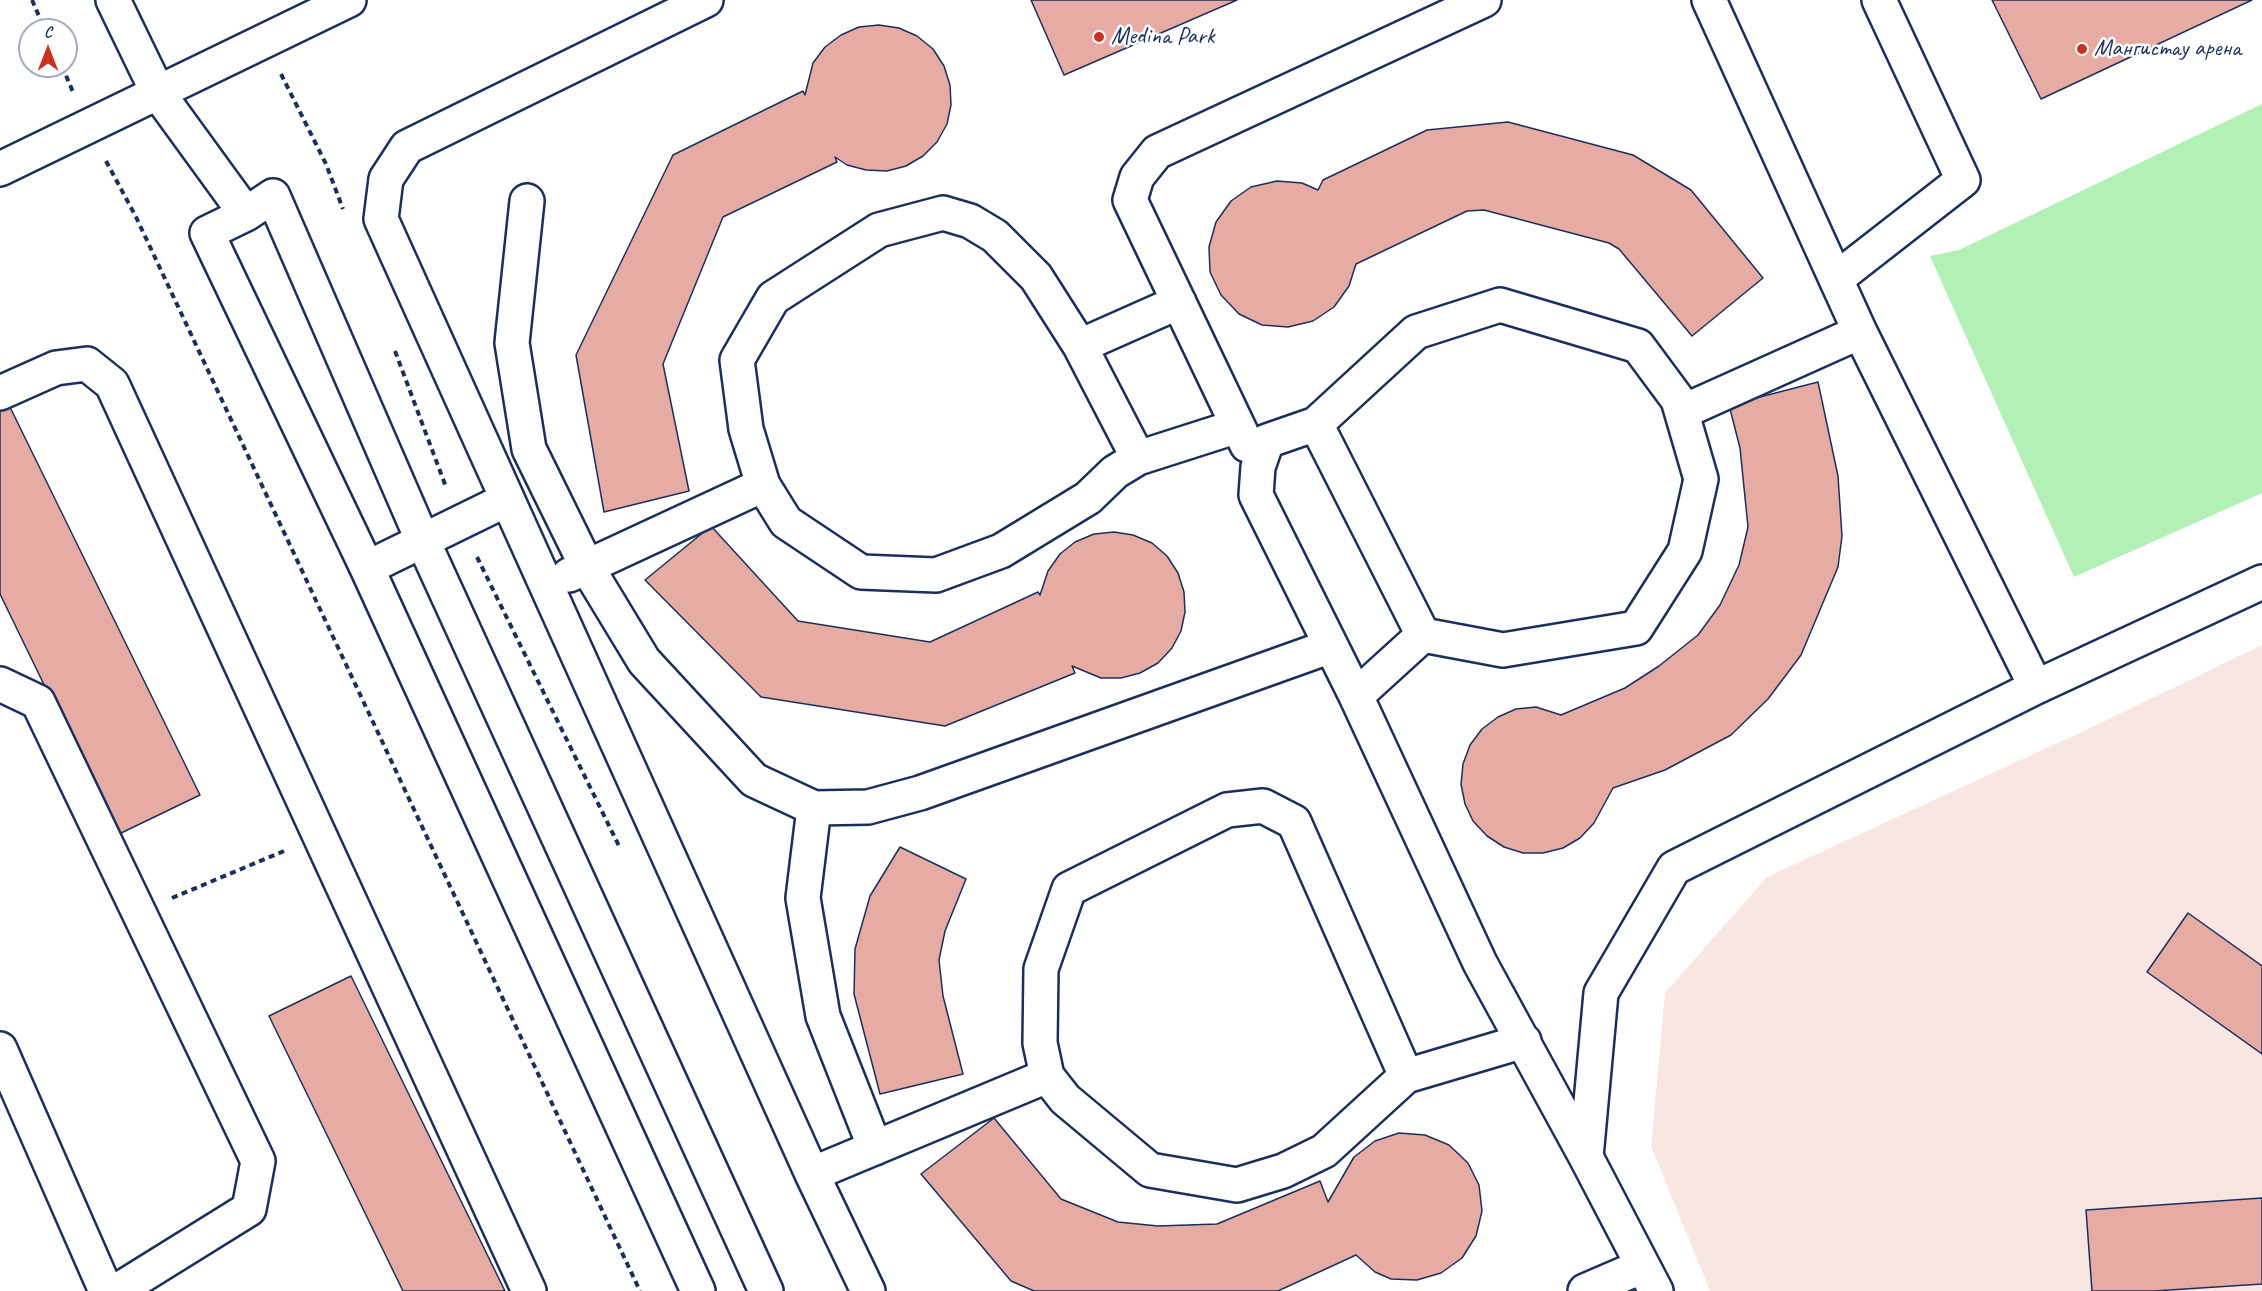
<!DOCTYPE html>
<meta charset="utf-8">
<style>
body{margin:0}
#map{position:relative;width:2262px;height:1291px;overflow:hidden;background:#fff;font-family:Caveat,sans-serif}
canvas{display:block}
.north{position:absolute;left:18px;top:18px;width:60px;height:60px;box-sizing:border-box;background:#fff;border:2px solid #a4acbf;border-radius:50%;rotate:0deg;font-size:16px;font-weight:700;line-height:24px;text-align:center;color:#1b2f5e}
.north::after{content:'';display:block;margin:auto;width:21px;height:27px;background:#c8321e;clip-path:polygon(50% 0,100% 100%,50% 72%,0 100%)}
</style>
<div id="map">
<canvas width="2262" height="1291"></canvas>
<div class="north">С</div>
</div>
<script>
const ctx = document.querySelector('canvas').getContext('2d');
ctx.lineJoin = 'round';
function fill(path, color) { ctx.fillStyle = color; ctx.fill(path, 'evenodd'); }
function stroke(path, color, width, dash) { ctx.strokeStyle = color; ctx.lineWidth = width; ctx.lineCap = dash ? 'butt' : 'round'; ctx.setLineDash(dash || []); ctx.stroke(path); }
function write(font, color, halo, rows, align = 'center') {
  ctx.font = font + ' Caveat,sans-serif'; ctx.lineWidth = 5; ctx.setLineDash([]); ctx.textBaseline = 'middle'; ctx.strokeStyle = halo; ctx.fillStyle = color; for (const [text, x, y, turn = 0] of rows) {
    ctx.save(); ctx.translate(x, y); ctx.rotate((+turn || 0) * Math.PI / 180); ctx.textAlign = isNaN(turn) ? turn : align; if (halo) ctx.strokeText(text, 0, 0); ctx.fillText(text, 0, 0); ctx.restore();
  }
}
const built = new Path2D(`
 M2262 645V1291H1710L1651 1146 1665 993 1767 877 2084 731Z`);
const green = new Path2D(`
 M2262 104V493L2074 577 1930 256 1959 250Z`);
const building = new Path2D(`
 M1031 0H1237L1064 75Z
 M1992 0H2252L2041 99Z
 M879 25 899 28 917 36 933 49 944 66 950 85 951 105 947 124 937 142 923 156 906 166 887 171 866 170 847 165 835 157 837 162 723 217 663 364 689 491 604 512 576 355 673 155 803 91 805 95 813 63 825 47 841 35 859 27Z
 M1508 122 1633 155 1691 190 1763 278 1692 336 1619 249 1609 243 1484 210 1467 211 1356 264 1349 286 1334 307 1313 321 1288 327 1262 325 1239 314 1221 295 1210 272 1209 247 1216 222 1231 201 1251 187 1277 181 1302 183 1318 190 1323 180 1427 130Z
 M1818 382 1838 476 1842 536 1838 567 1801 655 1768 699 1731 735 1665 770 1613 788 1594 823 1580 838 1563 848 1543 853H1523L1504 847 1487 836 1473 821 1465 804 1461 784 1463 764 1470 745 1482 729 1498 717 1516 709 1536 707 1561 715 1625 688 1659 666 1698 635 1720 605 1739 565 1748 527 1740 448 1729 405Z
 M7 401 200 795 117 835 0 594V405Z
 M711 526 798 621 930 642 1038 592 1040 595 1048 571 1060 554 1075 542 1094 534 1114 532 1133 535 1152 543 1167 556 1178 573 1184 592 1185 612 1181 631 1172 648 1158 663 1140 673 1121 678H1101L1072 666 1075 673 945 726 761 697 645 580Z
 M900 847 966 879 945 931 939 960 943 996 963 1074 880 1094 854 994 855 949 870 896Z
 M2188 913 2262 966V1054L2147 972Z
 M351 976 505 1291H403L269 1016Z
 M994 1118 1061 1199 1118 1222 1158 1226 1217 1224 1320 1181 1328 1202 1354 1157 1375 1141 1399 1133 1425 1135 1449 1145 1468 1163 1479 1185 1482 1211 1476 1236 1462 1258 1441 1273 1417 1280 1391 1279 1375 1272 1356 1255 1278 1291H1034L1011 1281 921 1174Z
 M2262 1198V1284L2154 1291H2092L2086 1210Z`);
const path = new Path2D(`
 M32 0 45 30
 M62 66 73 92
 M281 74 326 164 343 209
 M106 161 136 217 640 1291
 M395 351 446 487
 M477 557 619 846
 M172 898 284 851`);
const minor = new Path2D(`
 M113 0 158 93 246 214
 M706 0 407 147 386 179 381 219 812 1174 868 1291
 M1709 0 1860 332
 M0 169 349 0
 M527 201 512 343 529 449 587 567 644 661 754 780 814 808 868 807 920 793 1331 646
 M1836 279 1963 180 1879 0
 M1179 302 1080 346 1036 277 995 236 970 221 943 213 879 230 773 298 737 360 746 429 763 485 786 522 861 572 936 575 1001 551 1088 498 1115 472 1138 458 1238 426
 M1080 346 1138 458
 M0 393 56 368 87 364 112 384 529 1291
 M1682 412 1860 332 2036 687
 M1316 424 1423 635
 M1247 445 1130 200 1137 177 1157 152 1484 0
 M367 568 506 500
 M569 575 763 485
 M1423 635 1503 650 1636 628 1685 551 1701 479 1678 400 1638 346 1500 305 1416 332 1316 424 1267 441 1258 467 1256 495 1356 696 1480 963 1586 1157
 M0 684 38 702 258 1161 249 1209 117 1291
 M1356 696 1423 635
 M814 808 803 898 823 1016 875 1148
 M0 1049 106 1291
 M1406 1076 1294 822 1263 806 1227 810 1069 889 1041 969 1040 1043 1047 1076 1065 1099 1150 1170 1237 1185 1283 1171 1324 1151 1406 1076 1524 1041
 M812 1174 1047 1076
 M698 1291 367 568 207 233 246 214 273 196 422 539 766 1291
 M1585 1291 1643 1266
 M1656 1291 1586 1157 1601 993 1674 868 2036 687 2262 582`);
const markers = [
 [1099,37,6,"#c8321e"],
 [2082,49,6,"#c8321e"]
];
const poiNames = [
 ["Medina Park",1111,37],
 ["Мангистау арена",2094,49]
];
fill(built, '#f8e6e3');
fill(green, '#b2f0b6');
fill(building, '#e6aca3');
stroke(building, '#1b2f5e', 1.5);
stroke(minor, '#1b2f5e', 38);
stroke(path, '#1b2f5e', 4, [6, 4.5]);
stroke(minor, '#fff', 33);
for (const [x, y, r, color] of markers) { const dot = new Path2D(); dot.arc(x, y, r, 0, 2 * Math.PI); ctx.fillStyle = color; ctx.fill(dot); stroke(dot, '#fff', 2); }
write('24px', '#1b2f5e', '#fff', poiNames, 'left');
</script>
